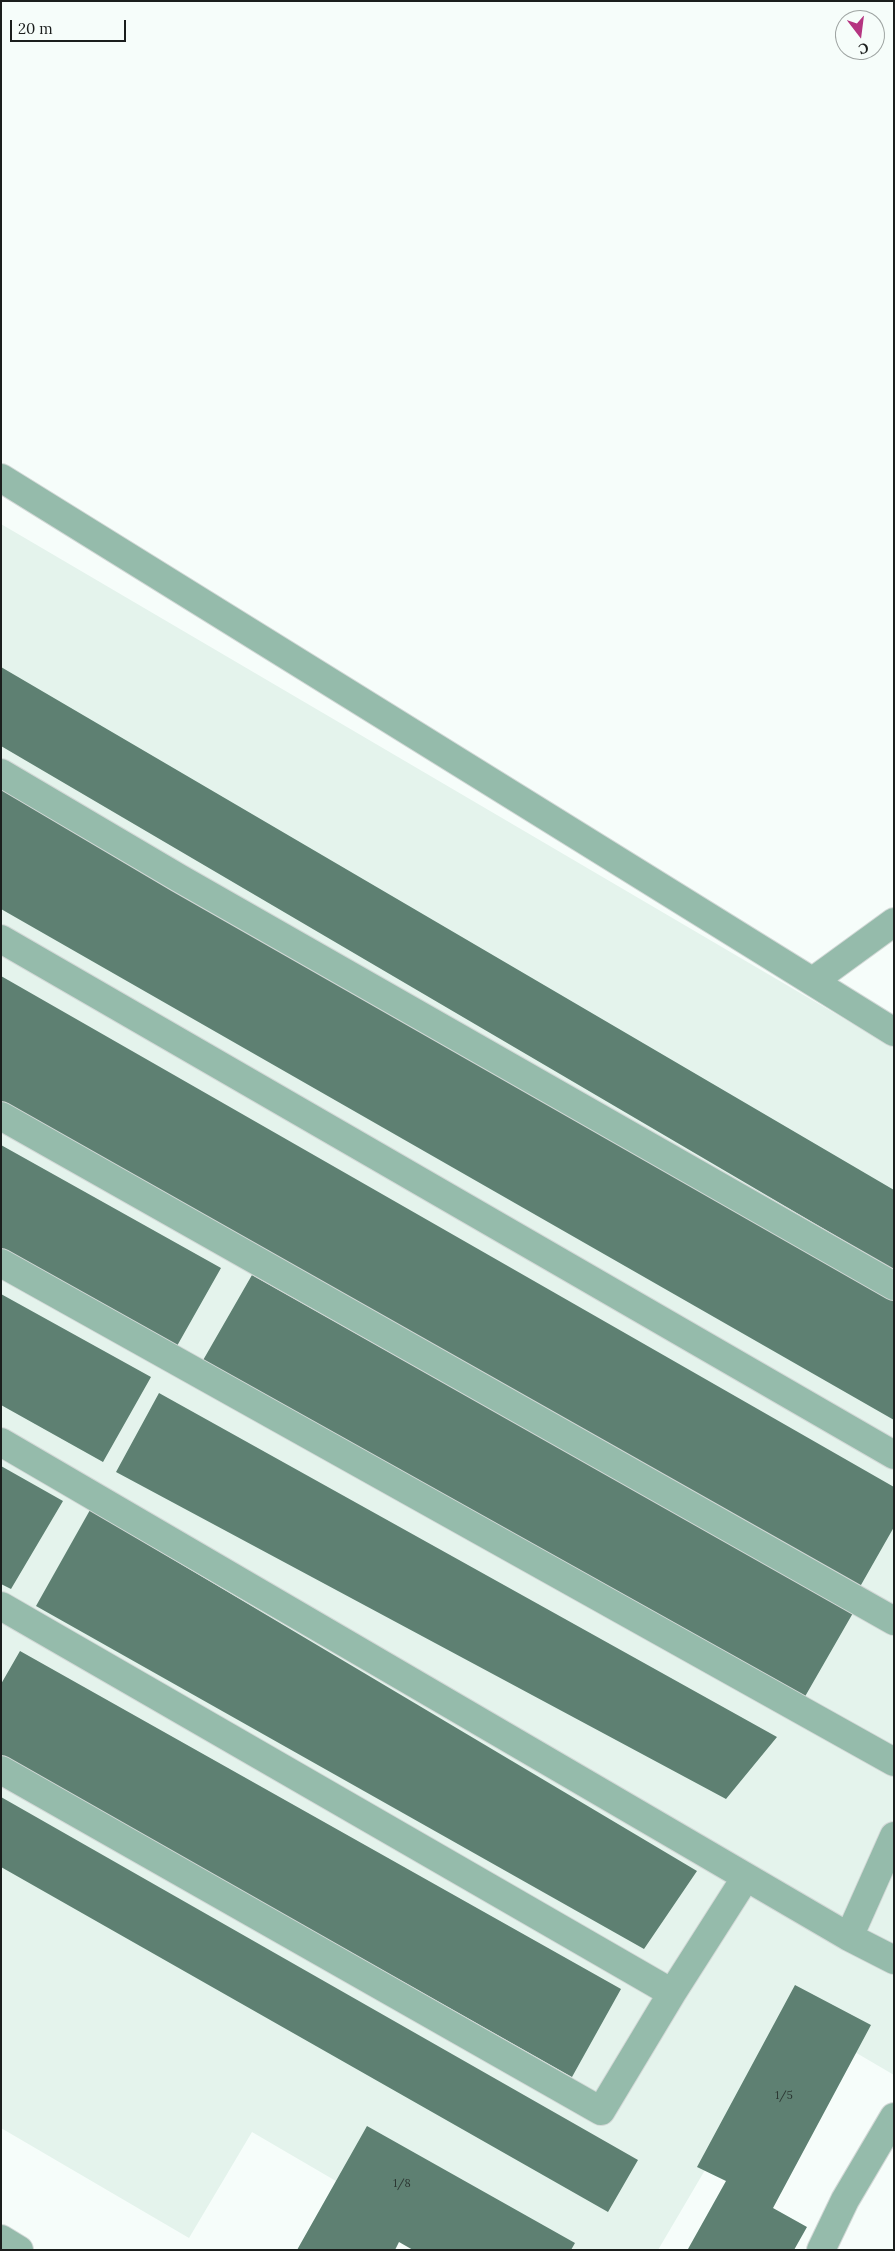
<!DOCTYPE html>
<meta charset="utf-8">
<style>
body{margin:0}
#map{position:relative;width:895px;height:2251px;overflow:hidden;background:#f6fdfa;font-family:Lora,serif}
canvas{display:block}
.frame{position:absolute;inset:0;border:2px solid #1b1e1d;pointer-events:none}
.north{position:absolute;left:835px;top:10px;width:50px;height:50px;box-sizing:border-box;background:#f6fdfa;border:1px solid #9ea4a2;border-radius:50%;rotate:165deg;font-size:14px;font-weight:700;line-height:20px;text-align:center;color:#1b1e1d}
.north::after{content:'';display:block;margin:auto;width:18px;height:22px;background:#b53581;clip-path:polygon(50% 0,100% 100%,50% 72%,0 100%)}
.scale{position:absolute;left:10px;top:20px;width:116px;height:22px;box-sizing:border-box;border:2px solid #1b1e1d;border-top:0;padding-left:6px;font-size:15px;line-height:18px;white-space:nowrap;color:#1b1e1d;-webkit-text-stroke:4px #f6fdfa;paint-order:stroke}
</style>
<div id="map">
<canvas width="895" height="2251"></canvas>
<div class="frame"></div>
<div class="north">С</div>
<div class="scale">20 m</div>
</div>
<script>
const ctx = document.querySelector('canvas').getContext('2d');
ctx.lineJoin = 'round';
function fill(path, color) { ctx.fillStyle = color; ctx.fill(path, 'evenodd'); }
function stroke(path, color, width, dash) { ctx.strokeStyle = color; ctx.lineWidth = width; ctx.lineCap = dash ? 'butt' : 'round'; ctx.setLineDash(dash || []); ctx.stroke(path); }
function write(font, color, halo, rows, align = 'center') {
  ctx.font = font + ' Lora,serif'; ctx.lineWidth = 4; ctx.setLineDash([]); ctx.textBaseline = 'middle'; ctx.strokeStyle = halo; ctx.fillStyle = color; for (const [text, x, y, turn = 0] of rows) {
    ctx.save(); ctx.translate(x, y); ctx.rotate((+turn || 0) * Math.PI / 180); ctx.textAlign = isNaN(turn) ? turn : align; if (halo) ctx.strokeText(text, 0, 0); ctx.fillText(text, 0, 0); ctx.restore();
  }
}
const built = new Path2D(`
 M1 524 894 1048V2075L795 2017 658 2250H454L252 2132 189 2238 1 2128Z`);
const building = new Path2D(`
 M1 667 894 1190V1270L1 746Z
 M1 785 894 1296V1420L1 909Z
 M1 976 894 1487V1527L857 1592 1 1102Z
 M1 1145 221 1268 173 1353 1 1256Z
 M252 1275 853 1613 803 1700 202 1362Z
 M1 1294 151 1377 103 1462 1 1405Z
 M159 1393 777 1737 726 1799 116 1472Z
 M1 1466 63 1501 11 1589 1 1584Z
 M90 1510 697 1871 644 1949 36 1606Z
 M20 1651 621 1989 572 2077 1 1755V1684Z
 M1 1797 638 2160 608 2212 1 1867Z
 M795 1985 871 2025 773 2208 807 2227 794 2250H690L688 2249 726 2181 697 2167Z
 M367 2126 575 2243 571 2250H413L399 2242 395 2250H297Z`);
const minor = new Path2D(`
 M1 478 894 1032
 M1 773 179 878 894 1286
 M1 939 894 1455
 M813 981 894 922
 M1 1116 894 1621
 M1 1263 894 1762
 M1 1442 849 1937 894 1960
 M1 1606 672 1993 746 1877
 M1 1770 601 2111 672 1993
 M849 1937 894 1836
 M1 2239 19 2250
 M821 2250 845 2200 894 2117`);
const numberNames = [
 ["1/5",784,2096],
 ["1/8",402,2184]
];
fill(built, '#e4f3ec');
fill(building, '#5e8072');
stroke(minor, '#d3d9d7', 30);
stroke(minor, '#95bbab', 28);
write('11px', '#2c3632', null, numberNames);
</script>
